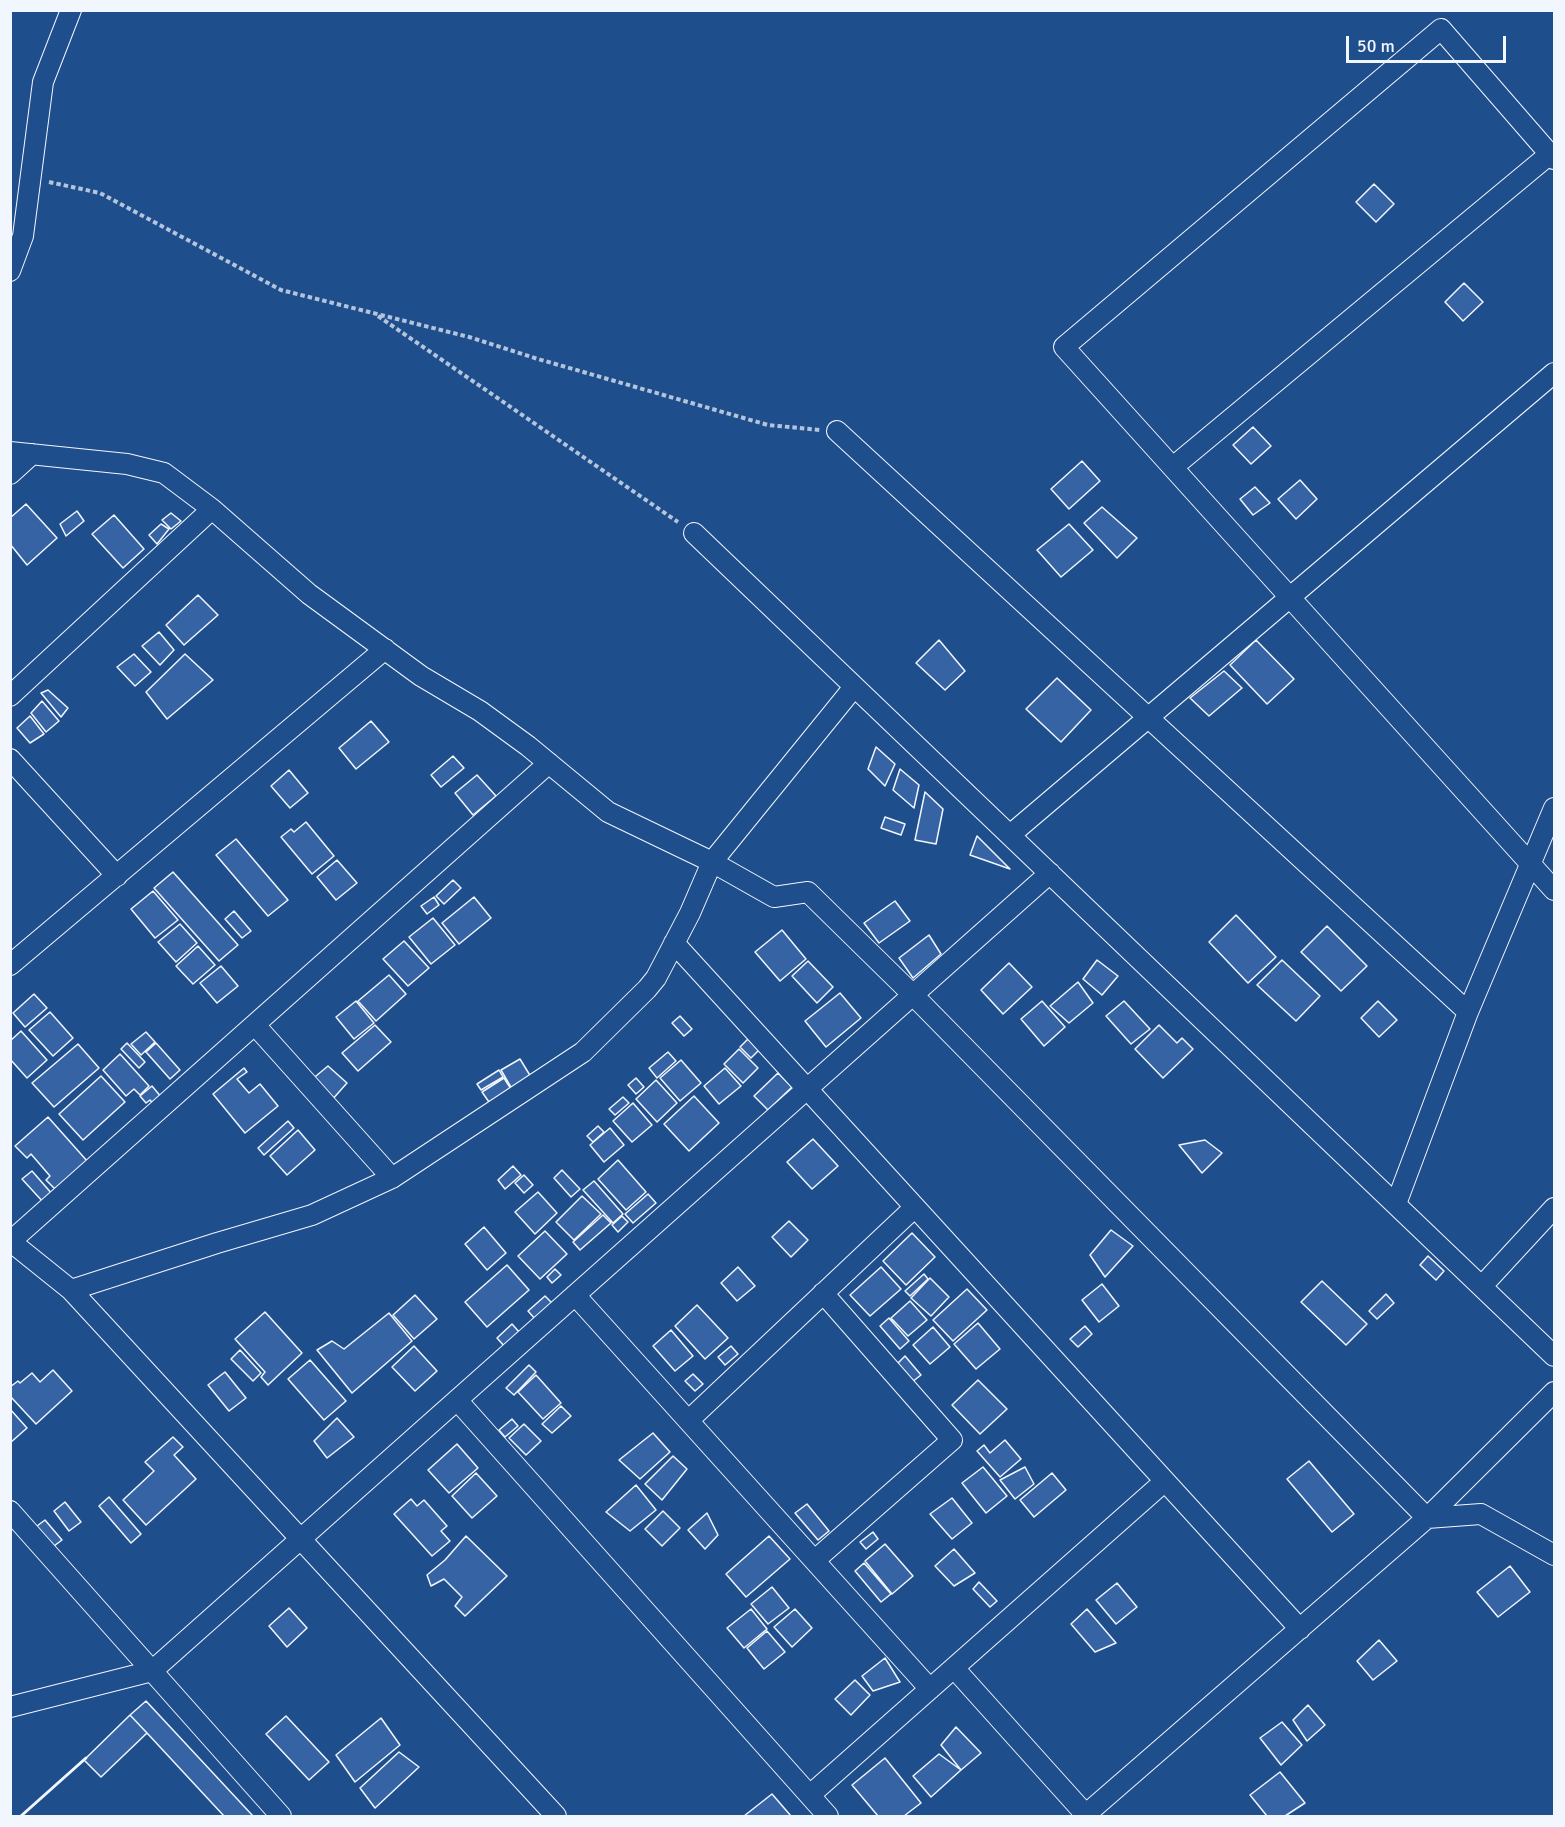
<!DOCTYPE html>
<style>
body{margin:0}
#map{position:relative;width:1565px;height:1827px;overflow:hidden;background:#1f4e8c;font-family:Signika,sans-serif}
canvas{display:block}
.frame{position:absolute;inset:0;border:12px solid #f2f6ff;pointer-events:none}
.scale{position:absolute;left:1346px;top:36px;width:160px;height:27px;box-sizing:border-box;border:3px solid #f2f6ff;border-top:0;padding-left:8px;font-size:18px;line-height:21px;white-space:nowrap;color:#f2f6ff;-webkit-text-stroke:4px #1f4e8c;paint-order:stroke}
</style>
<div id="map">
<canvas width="1565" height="1827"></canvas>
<div class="frame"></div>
<div class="scale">50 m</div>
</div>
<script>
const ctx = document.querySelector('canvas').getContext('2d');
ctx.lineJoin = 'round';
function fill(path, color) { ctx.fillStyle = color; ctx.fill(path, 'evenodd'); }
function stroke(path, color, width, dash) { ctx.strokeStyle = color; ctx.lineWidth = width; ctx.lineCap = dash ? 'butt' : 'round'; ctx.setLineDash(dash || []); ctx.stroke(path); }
const building = new Path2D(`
 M1374 184 1394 204 1376 222 1356 202Z
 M1464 283 1483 302 1463 321 1445 302Z
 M1253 427 1271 446 1251 464 1233 445Z
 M1082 461 1100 481 1069 509 1051 489Z
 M1300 480 1317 499 1296 519 1278 499Z
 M1255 487 1270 503 1253 515 1240 499Z
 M26 504 57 538 27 565 10 544V518Z
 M1102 507 1137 538 1117 558 1084 523Z
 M77 511 84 521 66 536 60 524Z
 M171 513 181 521 171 529 162 520Z
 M114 515 144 549 123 568 92 534Z
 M161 524 169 529 157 544 149 535Z
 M1069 524 1093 550 1061 577 1037 550Z
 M198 595 218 615 184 645 166 625Z
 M159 632 174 650 160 665 142 646Z
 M939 640 965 671 945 690 916 663Z
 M1256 640 1294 679 1267 704 1230 665Z
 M134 654 151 672 135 686 117 667Z
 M185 654 213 680 167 719 146 692Z
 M1224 671 1242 688 1209 716 1190 698Z
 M1057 678 1091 710 1061 742 1026 709Z
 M48 690 68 708 61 717 41 693Z
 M42 701 59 721 46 732 31 713Z
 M30 716 44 734 30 743 17 728Z
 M371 721 389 742 356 769 339 748Z
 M876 747 895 764 885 786 868 769Z
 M453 756 464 768 441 787 431 775Z
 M900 769 919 785 914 808 893 790Z
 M289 770 308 793 290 808 271 786Z
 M477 775 496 796 473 815 455 793Z
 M925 792 943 809 936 844 915 840Z
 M885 817 905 824 901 835 881 828Z
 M306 822 334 856 312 874 281 837 291 829 294 832Z
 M977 836 1010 869 970 855Z
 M236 839 288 900 268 916 216 855Z
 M337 860 357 883 336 900 317 877Z
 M173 872 238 945 219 961 154 888Z
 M453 880 461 888 444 904 436 896Z
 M153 891 178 920 155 938 131 909Z
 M434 897 439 905 427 914 421 906Z
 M474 897 491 918 459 944 442 923Z
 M895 901 910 921 879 943 864 923Z
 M234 911 251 931 242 938 225 919Z
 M1236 915 1276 957 1248 983 1209 942Z
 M433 918 455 945 431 964 409 937Z
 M180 924 197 943 176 962 158 942Z
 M1327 926 1367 966 1341 991 1301 952Z
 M782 930 806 959 780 981 755 952Z
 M929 935 941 954 913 978 899 958Z
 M404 941 429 968 408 986 383 959Z
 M198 946 215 965 193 984 176 966Z
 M1097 960 1118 976 1102 995 1083 979Z
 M1282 960 1320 996 1296 1021 1257 985Z
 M808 961 833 987 817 1003 792 976Z
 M1009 963 1032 987 1003 1014 981 990Z
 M221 966 238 986 217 1003 200 983Z
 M389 975 406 994 376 1021 358 1001Z
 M1078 982 1093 1003 1069 1023 1050 1006Z
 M840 993 861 1018 826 1047 805 1021Z
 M34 994 47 1008 25 1027 13 1013Z
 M356 1001 374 1023 354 1039 336 1017Z
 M1042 1001 1065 1027 1044 1046 1021 1019Z
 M1124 1001 1150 1029 1131 1044 1106 1016Z
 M1378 1001 1397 1020 1379 1037 1361 1018Z
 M50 1012 73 1038 53 1056 29 1030Z
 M680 1016 692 1029 684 1036 672 1023Z
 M375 1025 391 1042 358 1071 342 1053Z
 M1159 1025 1177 1043 1182 1038 1193 1049 1163 1078 1135 1049Z
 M21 1031 47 1060 27 1078 10 1059V1041Z
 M146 1032 155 1042 141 1055 131 1044Z
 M748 1039 759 1050 751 1058 740 1047Z
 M127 1043 145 1062 139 1068 121 1049Z
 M156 1043 180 1070 170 1079 146 1052Z
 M78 1044 99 1068 54 1107 32 1083Z
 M739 1049 758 1068 743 1083 724 1064Z
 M668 1052 676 1061 657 1078 649 1068Z
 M120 1054 149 1086 140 1095 134 1089 126 1096 103 1070Z
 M520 1059 531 1077 512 1089 501 1070Z
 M681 1060 701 1083 680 1101 660 1078Z
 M328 1066 347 1083 331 1101 310 1081Z
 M244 1068 247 1072 237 1079 249 1093 260 1084 278 1106 245 1133 213 1094Z
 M725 1068 741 1086 719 1104 704 1086Z
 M499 1070 503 1077 481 1090 477 1084Z
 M778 1073 792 1087 768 1110 754 1096Z
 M101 1076 125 1102 83 1140 59 1114Z
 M504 1078 511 1089 489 1102 482 1092Z
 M636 1078 644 1087 636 1094 628 1085Z
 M656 1080 677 1103 657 1122 636 1099Z
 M152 1086 162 1098 154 1105 150 1100 146 1103 140 1096Z
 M694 1096 719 1123 689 1151 664 1124Z
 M623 1097 629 1103 615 1115 609 1109Z
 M633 1103 652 1125 632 1142 613 1121Z
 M48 1117 88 1162 56 1190 46 1180 50 1176 31 1154 27 1158 15 1146Z
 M288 1121 294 1128 264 1155 258 1148Z
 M598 1126 604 1132 593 1142 587 1136Z
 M610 1128 624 1145 604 1162 590 1145Z
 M298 1130 315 1150 287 1175 270 1156Z
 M813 1139 838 1166 812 1189 787 1162Z
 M1205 1140 1222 1153 1202 1173 1179 1145Z
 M618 1160 646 1192 626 1210 598 1179Z
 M513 1166 521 1175 505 1189 498 1180Z
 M562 1170 580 1189 571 1197 554 1178Z
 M32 1171 53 1195 44 1203 22 1179Z
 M524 1175 533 1185 524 1193 515 1183Z
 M594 1181 623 1214 613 1223 583 1190Z
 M538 1192 557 1213 535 1234 515 1212Z
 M648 1194 656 1203 633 1223 625 1214Z
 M582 1196 601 1214 574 1240 556 1222Z
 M603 1215 611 1223 580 1250 573 1242Z
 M622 1216 628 1222 618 1232 612 1225Z
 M789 1221 808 1240 791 1257 772 1237Z
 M484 1227 506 1253 487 1270 465 1244Z
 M1111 1230 1133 1246 1105 1277 1090 1255Z
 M545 1231 567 1254 540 1279 518 1256Z
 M912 1233 935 1257 906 1285 883 1261Z
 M1428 1256 1444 1271 1436 1280 1420 1265Z
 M507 1265 529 1290 487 1327 465 1302Z
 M738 1267 755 1286 737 1301 721 1283Z
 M881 1267 901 1289 870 1316 850 1295Z
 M555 1269 561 1275 552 1283 547 1277Z
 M924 1274 928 1279 910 1296 905 1291Z
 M930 1278 949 1297 931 1316 911 1298Z
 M1322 1281 1367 1324 1346 1345 1301 1302Z
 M1102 1284 1119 1306 1099 1322 1082 1300Z
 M967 1289 987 1310 953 1341 933 1320Z
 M1386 1294 1394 1303 1377 1319 1369 1311Z
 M415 1295 437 1319 414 1339 393 1315Z
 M545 1296 553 1304 536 1320 528 1311Z
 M910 1301 927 1320 908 1336 891 1318Z
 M697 1305 728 1338 705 1359 675 1326Z
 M265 1312 302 1353 268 1385 261 1377 265 1372 235 1339Z
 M389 1313 412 1341 352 1393 317 1350 332 1341 344 1349Z
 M889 1318 909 1341 900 1349 880 1326Z
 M978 1323 1000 1349 976 1369 954 1344Z
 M512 1324 520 1333 505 1347 497 1338Z
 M1085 1326 1092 1334 1078 1347 1070 1339Z
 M933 1327 950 1347 930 1364 913 1345Z
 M671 1330 693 1356 675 1371 653 1346Z
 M414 1346 437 1371 415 1391 392 1367Z
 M731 1346 738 1354 725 1365 718 1357Z
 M240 1350 261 1373 253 1381 231 1359Z
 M905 1356 921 1375 912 1382 897 1364Z
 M310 1360 346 1401 324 1420 288 1379Z
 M529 1365 536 1372 514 1395 506 1388Z
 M53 1370 72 1391 36 1424 10 1396V1387L18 1381 20 1383 32 1373 40 1382Z
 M225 1372 246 1398 229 1411 208 1385Z
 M693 1374 703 1384 695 1391 685 1381Z
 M536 1375 561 1403 543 1419 518 1392Z
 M978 1380 1007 1409 980 1434 952 1405Z
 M561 1406 571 1416 552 1433 542 1424Z
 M10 1409 27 1428 10 1443Z
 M337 1418 354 1437 327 1458 314 1441Z
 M512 1419 518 1426 505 1437 499 1430Z
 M524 1424 541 1441 526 1455 509 1438Z
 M653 1433 670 1452 640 1479 619 1460Z
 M173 1437 183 1447 174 1455 196 1479 146 1525 123 1500 154 1471 145 1462Z
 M1005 1440 1021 1459 1000 1477 977 1451 984 1445 990 1453Z
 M457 1444 478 1468 449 1493 428 1470Z
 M673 1456 687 1469 662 1500 645 1484Z
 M1309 1461 1354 1514 1332 1532 1287 1479Z
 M983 1467 1007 1496 986 1513 962 1483Z
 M1025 1467 1034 1484 1015 1499 1000 1480Z
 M476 1473 497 1496 472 1518 452 1496Z
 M1052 1473 1066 1490 1034 1517 1020 1500Z
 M636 1485 656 1510 630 1531 606 1512Z
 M109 1497 141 1534 131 1543 99 1506Z
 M952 1498 972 1523 952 1539 930 1514Z
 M411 1499 417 1506 424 1500 447 1526 441 1531 450 1541 432 1556 394 1514Z
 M65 1502 81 1522 69 1531 54 1511Z
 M807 1504 829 1531 818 1540 795 1513Z
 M663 1511 680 1528 662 1546 645 1529Z
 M707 1513 718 1535 705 1549 688 1530Z
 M45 1520 62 1540 50 1549 33 1529Z
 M873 1532 878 1539 866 1549 860 1542Z
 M466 1536 507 1576 465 1616 455 1606 462 1597 444 1579 431 1586 427 1575 445 1560Z
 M769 1536 790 1559 746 1597 726 1574Z
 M885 1544 913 1576 892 1594 865 1561Z
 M954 1549 975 1573 954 1586 935 1566Z
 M864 1563 891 1594 881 1602 855 1571Z
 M1510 1566 1530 1592 1498 1617 1477 1592Z
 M979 1582 997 1601 990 1607 973 1589Z
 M1117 1583 1137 1607 1116 1624 1096 1600Z
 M772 1587 789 1608 768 1624 751 1604Z
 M289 1608 307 1628 287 1647 269 1626Z
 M751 1609 767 1629 744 1648 727 1628Z
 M795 1609 812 1628 792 1647 774 1627Z
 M1087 1609 1116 1643 1095 1652 1071 1624Z
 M767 1631 785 1652 764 1669 747 1648Z
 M1379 1640 1397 1661 1373 1680 1357 1661Z
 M885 1658 900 1682 873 1691 862 1676Z
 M855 1680 870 1695 851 1715 835 1699Z
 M146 1701 253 1816H224L147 1733 130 1715Z
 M1308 1705 1325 1725 1307 1741 1293 1720Z
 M130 1715 147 1733 101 1777 84 1760Z
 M286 1716 329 1762 309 1780 266 1734Z
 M381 1718 400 1745 355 1782 336 1755Z
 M1282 1722 1302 1745 1281 1765 1260 1738Z
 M956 1727 981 1753 961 1770 941 1745Z
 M399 1752 419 1767 375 1808 360 1788Z
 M939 1754 961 1770 931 1797 913 1776Z
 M885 1758 921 1803 904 1816H878L852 1785Z
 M1280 1772 1305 1803 1285 1816H1267L1250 1795Z
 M772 1794 791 1816H744Z`);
const path = new Path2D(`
 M49 182 100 193 281 290 469 337 538 359 768 425 820 430
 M378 316 678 522`);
const minor = new Path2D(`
 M1554 159 1441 29 1064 347 1554 890
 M10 271 23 236 43 82 71 10
 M837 431 1468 1012
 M10 452 127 464 164 473 212 509 309 594 421 676 480 711 528 746 608 812 712 862 774 897 808 892 913 995 1427 1518 1481 1514 1554 1555
 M1173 467 1550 154
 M10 474 32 454
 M694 533 1554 1356
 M10 696 212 509
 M10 759 117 876
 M1010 835 1554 373
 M674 943 1300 1629
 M10 965 385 649
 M255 1025 392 1178
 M1396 1204 1468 1012 1554 808
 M10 1241 71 1290 556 1816
 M11 1241 549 763
 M1482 1286 1554 1208
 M71 1290 217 1243 312 1215 392 1178 583 1052 647 989 656 978 690 913 712 862 854 687
 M575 1295 930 1689
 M457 1400 828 1816
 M689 1420 915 1207
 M10 1511 281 1816
 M815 1560 952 1440 823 1293
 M954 1668 1086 1815
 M10 1707 152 1671 1050 873
 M810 1795 1165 1481
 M1084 1816 1427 1518 1554 1392`);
const wall = new Path2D(`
 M21 1816 86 1758`);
fill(building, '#3563a3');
stroke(building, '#f2f6ff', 1.5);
stroke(minor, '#f2f6ff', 22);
stroke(path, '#b3c4dc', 4, [4.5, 3]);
stroke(minor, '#1f4e8c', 20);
stroke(wall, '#f2f6ff', 3);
</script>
